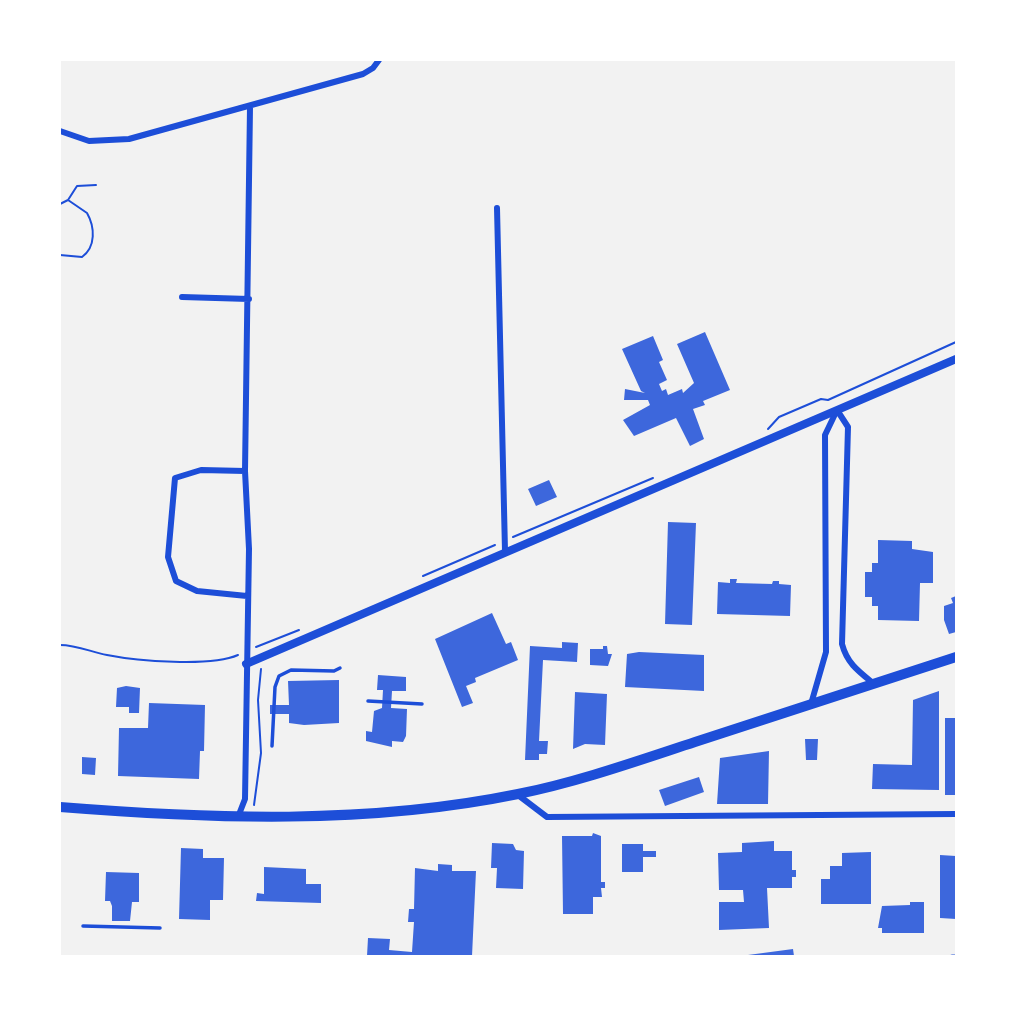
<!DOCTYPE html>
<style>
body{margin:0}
#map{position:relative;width:1016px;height:1016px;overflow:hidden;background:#f2f2f2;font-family:Cabin,sans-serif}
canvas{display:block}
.frame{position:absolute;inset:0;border:61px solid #fff;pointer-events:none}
</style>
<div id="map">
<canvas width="1016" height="1016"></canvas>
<div class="frame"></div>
</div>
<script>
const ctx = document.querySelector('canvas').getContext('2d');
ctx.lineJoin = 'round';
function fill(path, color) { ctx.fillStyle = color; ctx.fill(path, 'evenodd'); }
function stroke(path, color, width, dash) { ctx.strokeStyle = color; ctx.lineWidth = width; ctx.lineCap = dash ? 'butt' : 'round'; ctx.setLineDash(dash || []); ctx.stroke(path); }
const building = new Path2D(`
 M705 332 730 390 703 401 705 405 693 409 704 439 690 446 676 418 634 436 623 420 650 405 648 400H624L625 389 645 393 641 391 622 349 653 336 663 360 659 362 667 380 659 384 662 391 666 389 668 395 682 389 683 393 694 383 677 344Z
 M549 480 557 497 536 506 528 489Z
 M668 522 696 523 692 625 665 624Z
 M878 540 912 541V549L933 552V583H920L919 621 878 620V606H872V597H865V572H872V563H878Z
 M730 579H737L736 583 772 584 773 581H779V584L791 585 790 616 717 614 718 582 730 583Z
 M956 596V632L949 634 944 620V606L953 603 951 598Z
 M492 613 506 644 511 642 518 660 475 678 476 682 466 686 473 703 462 707 435 639Z
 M562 642 578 643 577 662 543 660 539 741H548L547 754H539V760H525L530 646 562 648Z
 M603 646H607L608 654H612L608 666 590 665V649H603Z
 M639 652 704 655V691L625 687 627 654Z
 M378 675 406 677V691H392L391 708 407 709 406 736 403 742 392 741V747L366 741V731L372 732 374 711 382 708 383 690H377Z
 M339 680V723L304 725 289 723V714H270V705H289L288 681Z
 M126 686 140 688 139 713H129V707H116L117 688Z
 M939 691V790L872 789 873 764 912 765 913 700Z
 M575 692 607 694 605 745 585 744 573 749Z
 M149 703 205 705 204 751H200L199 779 118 776 119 728H148Z
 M945 718H956V795H945Z
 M805 739H818L817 760H806Z
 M769 751 768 804H717L720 758Z
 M82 757 96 758 95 775 82 774Z
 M699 777 704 792 665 806 659 790Z
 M593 833 601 836V882H605V888H601L602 897H593V914H563L562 836H592Z
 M774 841V851H792V870H796V877H792V888H767L769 928 719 930V902H744L743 890H719L718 853 742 852V843Z
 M492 843 513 844 516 850 524 851 523 889 496 888 497 868H491Z
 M622 844H643V851H656V857H643V872H622Z
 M181 848 203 849V858H224L223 900H210V920L179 919Z
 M871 852V904H821V879H830V866H842V853Z
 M940 855 956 856V919L940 918Z
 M438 864 452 865V871H476L472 956H367L368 938 390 939 389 950 412 952 414 922H408L409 909H414L415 868 438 871Z
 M264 867 306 869V884H321V903L256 901 257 893 264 894Z
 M106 872 139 873V902H132L130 921H112V906L110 901H105Z
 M910 902H924V933H882V928H878L882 906 910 905Z
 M793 949 794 956H748V955Z`);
const path = new Path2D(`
 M60 204 68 200 77 186 96 185
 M60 255 82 257C96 247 95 227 87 213L68 200
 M768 429 779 417 821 399 828 400 956 342
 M513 537 653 478
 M423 576 495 545
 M60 645C77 645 91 652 107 655 137 661 211 667 238 655
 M256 647 299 630
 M254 805 261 753 258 700 261 669`);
const service = new Path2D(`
 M368 701 422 704
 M272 746 275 687 279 676 291 670 334 671 340 668
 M83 926 160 928`);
const minor = new Path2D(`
 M60 131 89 141 129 139 363 74 373 68 379 60
 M497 208 505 551
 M182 297 249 299
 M245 471 201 470 175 478 168 557 176 581 197 591 247 596
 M811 704 826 652 825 435 837 410 848 427 842 644C847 663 858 671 873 683
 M518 795 547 817 956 814
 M238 817 245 799 249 549 245 471 250 107`);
const tertiary = new Path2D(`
 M246 664 956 359`);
const primary = new Path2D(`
 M60 807C211 819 367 825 518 794 578 782 637 761 695 742 782 714 869 685 956 657`);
const rail = new Path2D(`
 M952 956H956`);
fill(building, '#3d67dc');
stroke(path, '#1d4ed8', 2);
stroke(service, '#1d4ed8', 3.5);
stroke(minor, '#1d4ed8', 6);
stroke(tertiary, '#1d4ed8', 8);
stroke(primary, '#1d4ed8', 10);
stroke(rail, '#7290e2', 3.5);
</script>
